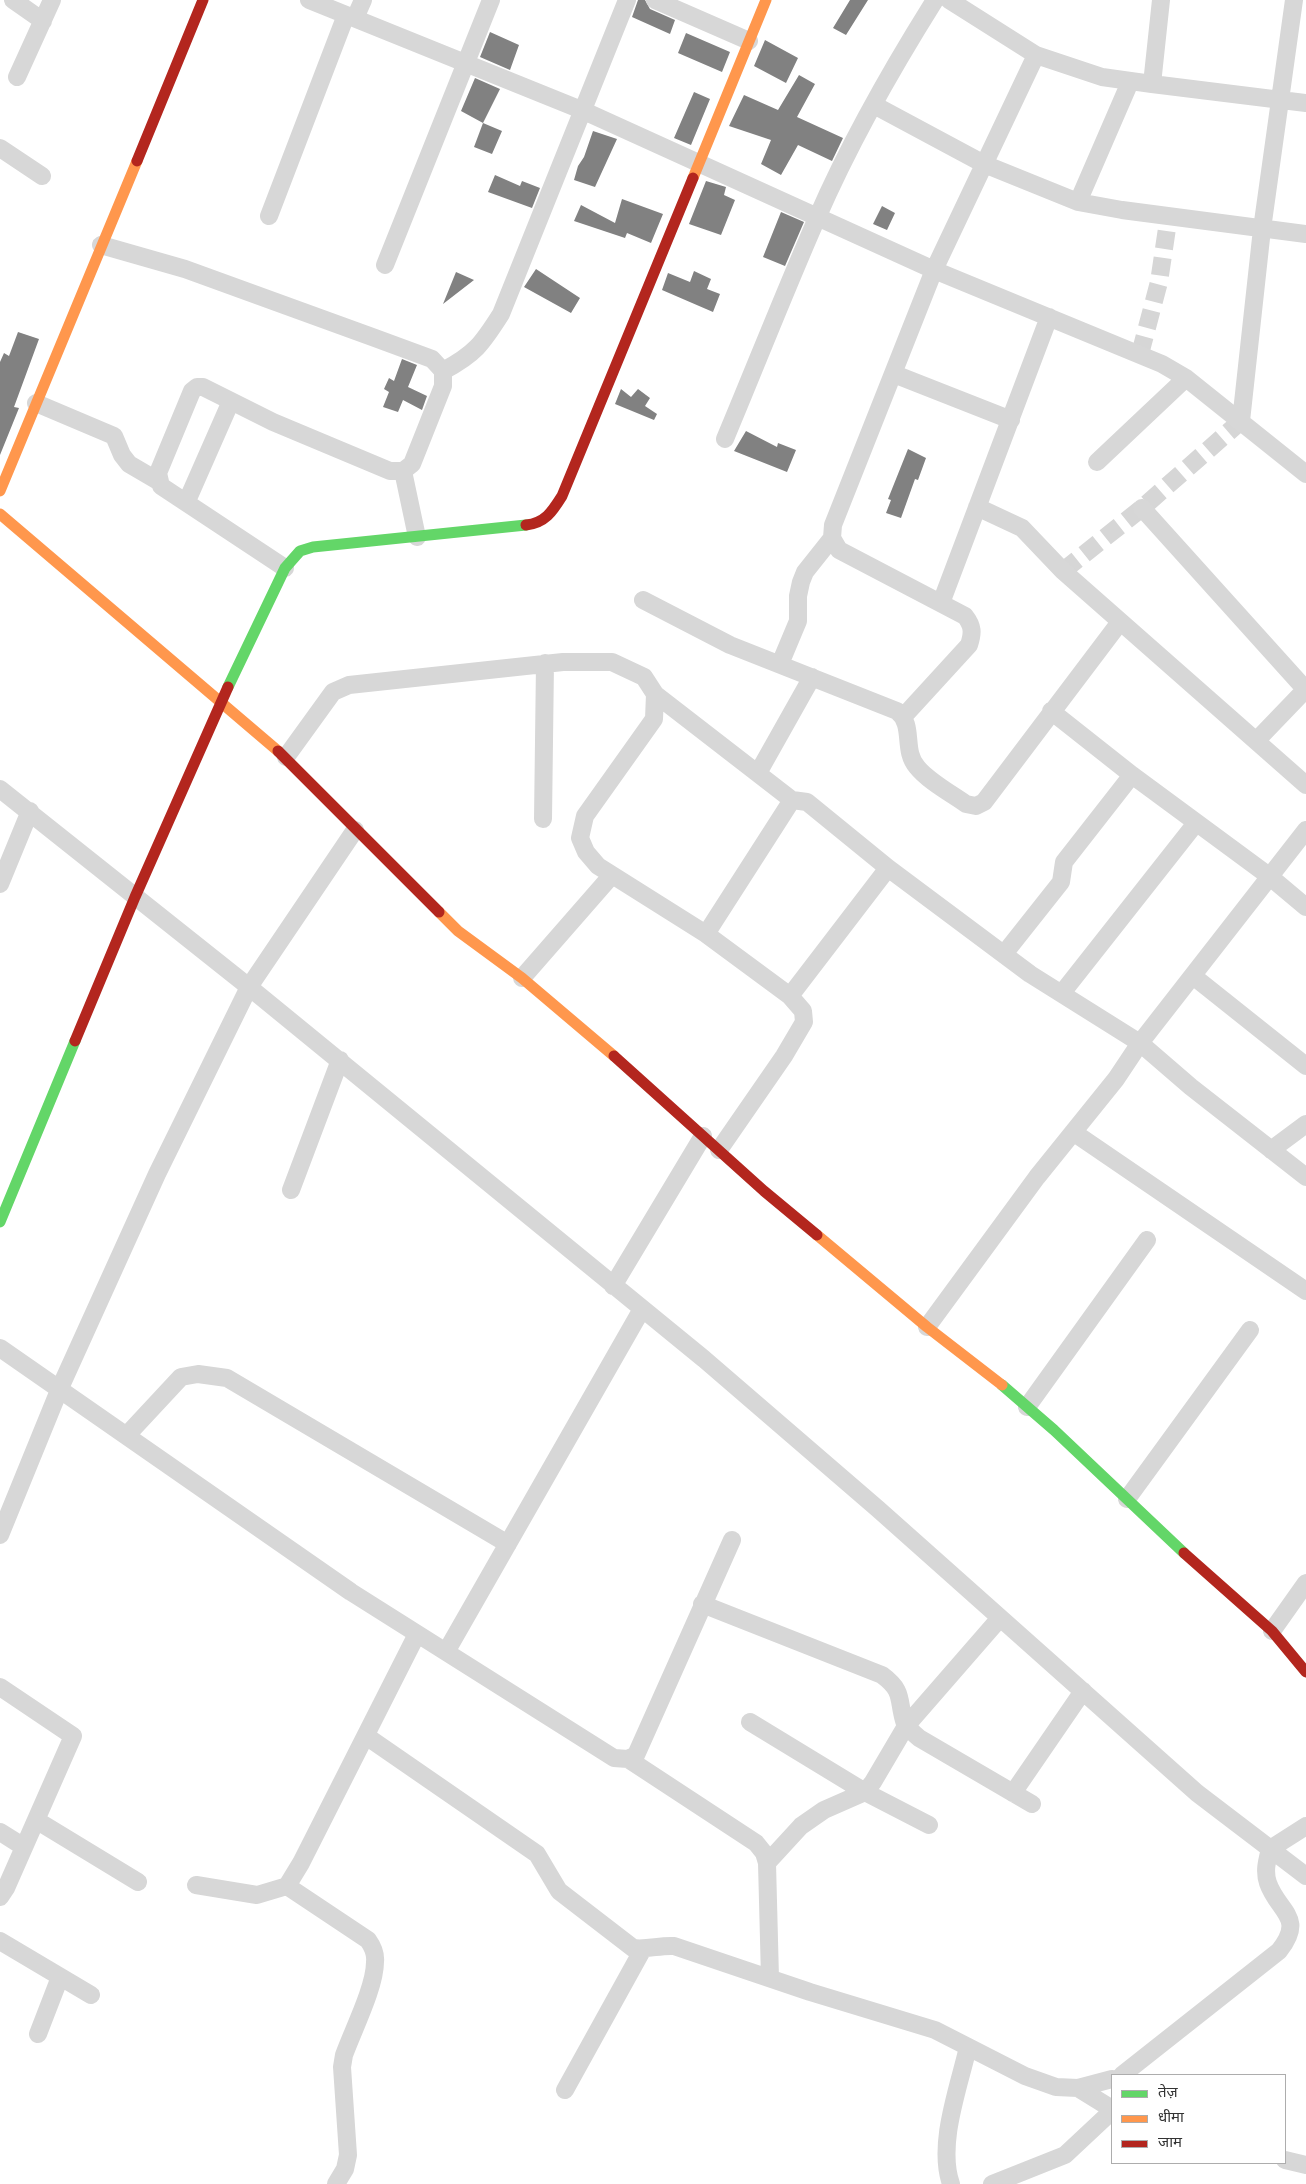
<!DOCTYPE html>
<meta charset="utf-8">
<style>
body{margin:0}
#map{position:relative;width:1306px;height:2184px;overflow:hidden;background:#fff;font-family:"Alegreya Sans","Noto Sans Devanagari",sans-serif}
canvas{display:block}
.legend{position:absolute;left:1111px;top:2074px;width:175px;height:90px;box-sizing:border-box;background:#fff;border:1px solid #adadad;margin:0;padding:6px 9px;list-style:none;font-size:15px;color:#333}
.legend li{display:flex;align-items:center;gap:10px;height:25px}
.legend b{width:25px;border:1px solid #adadad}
</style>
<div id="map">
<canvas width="1306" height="2184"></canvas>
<ul class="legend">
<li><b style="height:6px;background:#63d668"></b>तेज़</li>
<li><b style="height:6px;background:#ff974d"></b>धीमा</li>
<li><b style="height:6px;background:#b3261e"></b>जाम</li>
</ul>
</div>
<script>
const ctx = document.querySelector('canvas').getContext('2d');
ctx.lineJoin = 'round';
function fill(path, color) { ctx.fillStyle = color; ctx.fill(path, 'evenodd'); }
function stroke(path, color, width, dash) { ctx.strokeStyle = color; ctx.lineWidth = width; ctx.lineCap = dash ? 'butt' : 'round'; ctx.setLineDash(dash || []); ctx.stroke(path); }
const building = new Path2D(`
 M638 0H645L650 9 675 20 670 34 632 17Z
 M850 0H868L846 35 833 28Z
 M490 32 519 45 510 70 480 57Z
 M686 33 730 52 722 72 678 53Z
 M765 40 798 58 786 83 754 66Z
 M799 75 815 84 797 117 843 138 832 161 798 145 781 175 761 164 771 140 729 126 744 95 778 110Z
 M475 78 500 89 483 123 461 111Z
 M694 92 710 99 691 145 674 138Z
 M483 123 502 131 492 154 474 147Z
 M593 131 617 139 595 187 574 180 578 166 584 157Z
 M495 175 520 186 522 181 540 188 532 208 488 192Z
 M706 181 726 187 724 195 735 200 721 235 689 224Z
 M622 199 663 214 651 243 627 233 625 238 574 221 581 205 615 223Z
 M882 206 895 213 887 230 873 224Z
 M781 212 804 222 785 266 763 257Z
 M536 269 580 298 571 313 524 287Z
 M694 271 711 279 707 289 720 294 713 312 662 290 668 273 690 282Z
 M456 272 474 280 443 304Z
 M18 332 39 339 14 407 19 408 0 455V362L4 353 9 356Z
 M402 359 417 365 408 387 427 396 422 410 403 400 398 412 383 407 389 392 384 389 389 378 394 381Z
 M621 389 631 397 638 389 650 398 645 406 657 414 654 420 615 404Z
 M746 431 777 447 778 443 796 450 787 472 734 451Z
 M908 449 926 458 918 480 915 479 901 518 886 513 891 500 888 499Z`);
const streetTunnel = new Path2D(`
 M1140 354 1159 282 1169 215
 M1063 571 1142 508 1241 421`);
const street = new Path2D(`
 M13 0 43 21
 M309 0 584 111 934 270 1162 364 1186 378 1306 474
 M655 0 749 41
 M949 0 1036 55 1102 77 1152 84
 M1161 0 1152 84 1306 103
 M355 18 363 0
 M17 77 52 0
 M874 105 984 164 1078 202 1122 210 1306 234
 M0 148 42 176
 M1078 202 1130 82
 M269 216 346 15
 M101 245 185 269 375 338 432 359 443 371V386L412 464 403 471H390L273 422 203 387H197L192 391 158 473 161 486 285 568
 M385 265 491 0
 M443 371C475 354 482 344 501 314L627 0
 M894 374 1011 420
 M36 403 114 436 122 455 129 464 158 481
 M1241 421 1262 229 1294 0
 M725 439C756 365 785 291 817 218 850 142 891 70 935 0
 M1097 462 1186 378
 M403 471 417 537
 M187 501 231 401
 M977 507 1022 528 1063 571 1306 785
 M1142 508 1306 690
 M643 600 730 645 897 711C915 725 902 750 917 767 928 781 952 794 966 804L976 806 984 802 1120 622
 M941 603 1049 317
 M780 664 798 621V596L801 582 805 572 832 538
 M655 694 792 800
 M1051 711 1132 775 1269 876 1306 907
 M904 716 969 645C973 633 973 626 965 616L839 550 832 538 833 525 934 270 1036 55
 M1256 741 1306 689
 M286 757 333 692 349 685 563 662H612L644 677 655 694 654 719 585 816 580 838 586 852 598 866 706 934 790 996 803 1011 804 1022 784 1056 719 1150
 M758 773 812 677
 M0 789 249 987 704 1359 878 1509 1197 1793 1306 1876
 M543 819 545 663
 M0 884 30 811
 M706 934 792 800 807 802 888 868 1030 974 1140 1043 1191 1087 1306 1177
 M1004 954 1061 882 1064 862 1132 775
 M1193 976 1306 1066
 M522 978 612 875
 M1062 993 1196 823
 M790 996 888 868
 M1073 1132 1306 1291
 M1271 1150 1306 1124
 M291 1190 340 1060
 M613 1286 703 1136
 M927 1327 1037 1177 1116 1079 1140 1043 1306 830
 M0 1348 351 1592 614 1758 628 1759 636 1755 732 1540
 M1027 1407 1147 1240
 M127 1435 181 1377 198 1374 227 1378 508 1544
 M1127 1499 1250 1330
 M0 1535 60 1388 157 1174 249 987 355 830
 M702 1604 882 1675C905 1692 897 1700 905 1724 908 1729 915 1734 919 1738L1032 1804
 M1272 1631 1306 1583
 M446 1652 642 1309
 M0 1687 73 1736 6 1888 0 1897
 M750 1722 865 1792 929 1825
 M366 1736 537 1854 559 1891 633 1948C647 1950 660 1945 674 1946L810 1992 935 2030 1025 2076 1056 2087 1078 2088 1112 2079
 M628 1759 756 1843 764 1853 767 1863 770 1978
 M1013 1793 1083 1691
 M36 1820 138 1882
 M0 1832 24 1847
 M767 1863 801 1826 824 1810 865 1792 873 1782 906 1726 1000 1618
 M196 1885 257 1895 287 1886 301 1863 417 1634
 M287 1886 368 1940C373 1947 376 1953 375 1962 375 1987 353 2030 344 2055L342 2067 348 2155 345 2169 336 2184
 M0 1941 91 1995
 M38 2034 60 1977
 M1122 2075 1279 1951C1306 1917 1278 1912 1268 1883 1264 1871 1267 1861 1270 1849L1306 1826
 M1078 2088 1112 2109
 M565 2090 643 1949
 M1285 2160 1306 2165
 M951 2184C937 2144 959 2087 968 2047
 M992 2184 1065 2155 1112 2111`);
const fast = new Path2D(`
 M228 687 285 568 300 551 313 547 526 525
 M0 1222 75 1041
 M1002 1385 1054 1430 1184 1553`);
const slow = new Path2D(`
 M693 178 766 0
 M0 491 137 161
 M0 514 278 751
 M439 912 458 931 522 978 614 1056
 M817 1235 927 1327 1002 1385`);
const jam = new Path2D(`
 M137 161 203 0
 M526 525C545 523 552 512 562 496L693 178
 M278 751 439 912
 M75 1041 135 897 228 687
 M614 1056 764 1191 817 1235
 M1184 1553 1272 1631 1306 1672`);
fill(building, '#818181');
stroke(streetTunnel, '#d6d6d6', 18, [18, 9]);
stroke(street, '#d7d7d7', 18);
stroke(fast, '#63d668', 11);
stroke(slow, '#ff974d', 11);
stroke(jam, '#b3261e', 11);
</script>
